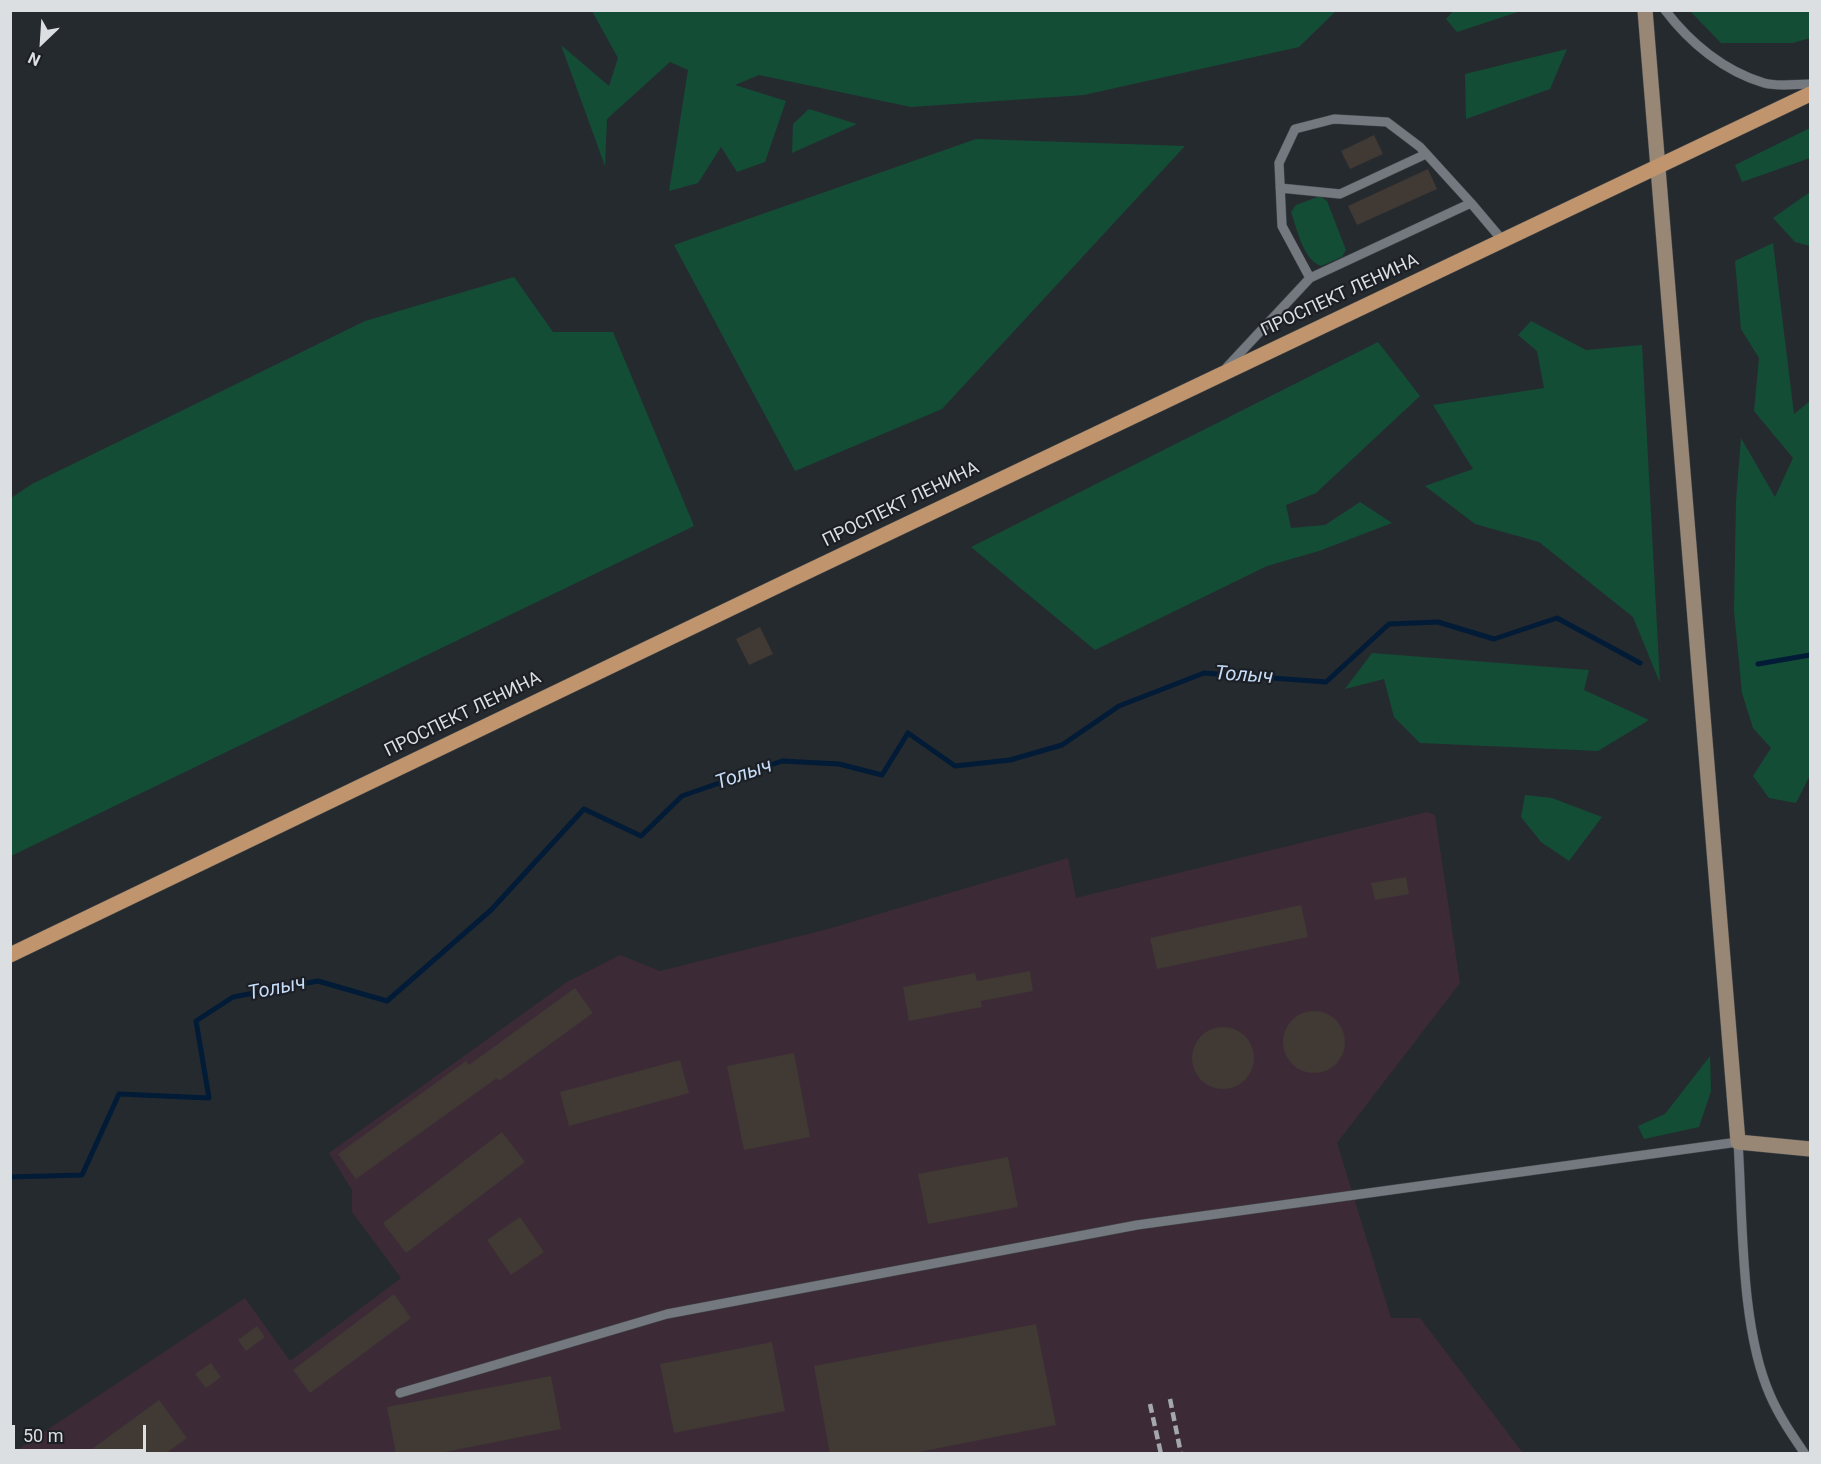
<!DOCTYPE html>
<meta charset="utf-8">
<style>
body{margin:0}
#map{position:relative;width:1821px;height:1464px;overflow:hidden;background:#252a2f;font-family:Roboto,sans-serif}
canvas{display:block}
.frame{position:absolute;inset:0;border:12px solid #dcdfe2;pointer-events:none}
.north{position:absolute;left:12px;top:12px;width:60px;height:60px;-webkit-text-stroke:4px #1c2026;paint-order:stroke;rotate:205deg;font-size:16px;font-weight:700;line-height:24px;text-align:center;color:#dcdfe2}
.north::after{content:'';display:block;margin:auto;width:21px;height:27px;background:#dcdfe2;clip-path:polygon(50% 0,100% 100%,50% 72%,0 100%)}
.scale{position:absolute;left:12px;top:1425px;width:134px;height:27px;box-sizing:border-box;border:3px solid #dcdfe2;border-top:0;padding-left:8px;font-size:18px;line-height:21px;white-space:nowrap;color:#dcdfe2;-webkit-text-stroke:4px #1c2026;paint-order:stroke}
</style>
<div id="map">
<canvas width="1821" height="1464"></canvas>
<div class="frame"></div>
<div class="north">N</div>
<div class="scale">50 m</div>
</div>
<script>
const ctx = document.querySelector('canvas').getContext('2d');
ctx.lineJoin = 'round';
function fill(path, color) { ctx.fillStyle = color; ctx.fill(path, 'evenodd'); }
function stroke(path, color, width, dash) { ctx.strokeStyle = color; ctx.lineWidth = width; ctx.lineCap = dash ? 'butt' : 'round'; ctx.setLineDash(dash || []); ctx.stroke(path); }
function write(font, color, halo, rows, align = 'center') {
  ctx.font = font + ' Roboto,sans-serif'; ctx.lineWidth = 4.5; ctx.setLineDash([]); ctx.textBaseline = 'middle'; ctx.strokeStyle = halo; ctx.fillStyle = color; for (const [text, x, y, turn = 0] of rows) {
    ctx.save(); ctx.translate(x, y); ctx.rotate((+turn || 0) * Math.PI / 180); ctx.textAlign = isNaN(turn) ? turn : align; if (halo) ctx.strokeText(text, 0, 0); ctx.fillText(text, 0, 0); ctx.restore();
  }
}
const industrial = new Path2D(`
 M1427 812 1435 815 1460 983 1337 1143 1391 1318H1420L1523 1453 11 1454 245 1298 290 1361 401 1278 352 1212V1190L329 1153 567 982 620 955 660 971 828 929 1068 858 1076 898Z`);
const green = new Path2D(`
 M1454 10H1521V11L1457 32 1446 19Z
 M592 11H1336L1299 47 1084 95 911 107 759 75 735 85 786 101 765 162 737 172 721 147 698 183 669 191 688 70 670 62 607 119 605 166 561 45 609 86 618 58Z
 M1690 11H1810V38L1793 43H1721Z
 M1567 49 1550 89 1466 119 1465 74Z
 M809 109 857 124 792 153 793 124Z
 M1810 128V158L1742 182 1735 165Z
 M976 139 1185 146 942 409 795 471 674 245Z
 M1810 192V246L1795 242 1773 218Z
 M1320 196 1327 201 1346 250 1342 257 1321 266C1303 260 1297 228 1291 212L1296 205Z
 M1773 243 1794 414 1810 401V775L1796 803 1769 798 1753 776 1771 748 1753 728 1742 693 1734 611 1736 501 1741 438 1775 497 1793 458 1754 411 1759 358 1741 329 1735 261Z
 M514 277 553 332H613L694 526 11 856V498L32 484 365 321Z
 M1531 321 1586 350 1642 345 1660 683 1633 617 1539 542 1475 524 1425 486 1473 469 1433 405 1544 388 1537 351 1518 335Z
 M1378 342 1420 396 1316 493 1286 505 1291 528 1325 525 1360 502 1392 523 1319 551 1267 566 1095 650 971 547Z
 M1372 653 1589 670 1584 690 1649 720 1598 751 1420 743 1394 717 1384 679 1345 689Z
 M1525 795 1552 798 1602 817 1569 861 1541 842 1521 817Z
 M1710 1056 1711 1091 1699 1127 1644 1139 1638 1126 1665 1114Z`);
const stream = new Path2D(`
 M1758 664 1810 655
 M10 1177 82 1175 119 1094 209 1098 196 1021 233 997 318 981 387 1001 491 910 584 809 641 836 682 796 782 761 839 764 882 775 908 733 955 766 1010 760 1062 745 1119 706 1204 673 1326 682 1389 624 1438 622 1494 639 1557 618 1640 663`);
const building = new Path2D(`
 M1374 135 1383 154 1350 169 1341 151Z
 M1428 169 1437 189 1357 225 1348 206Z
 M760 627 773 654 749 665 736 639Z
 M1406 877 1409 894 1375 900 1371 883Z
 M1301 905 1308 937 1157 969 1150 938Z
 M1030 971 1033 991 981 1001 982 1007 909 1021 903 987 975 973 977 981Z
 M575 988 593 1013 499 1081 497 1078 356 1179 338 1154 466 1061 469 1065Z
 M1283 1042a31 31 0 1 1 62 0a31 31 0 1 1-62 0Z
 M1192 1058a31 31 0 1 1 62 0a31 31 0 1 1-62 0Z
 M794 1053 810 1137 744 1150 727 1066Z
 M680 1060 689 1093 569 1126 560 1092Z
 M502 1132 525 1162 406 1253 383 1223Z
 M1008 1157 1018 1207 928 1224 918 1174Z
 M520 1217 544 1252 511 1275 487 1240Z
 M394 1294 411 1318 310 1393 293 1370Z
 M1036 1324 1056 1425 909 1454H830L814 1366Z
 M257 1326 265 1337 246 1351 238 1340Z
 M772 1342 785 1411 674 1433 660 1364Z
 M211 1363 221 1377 206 1388 195 1374Z
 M551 1376 561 1429 435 1454H396L387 1407Z
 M159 1400 187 1438 165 1454H85Z`);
const lane = new Path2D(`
 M1665 10C1690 43 1724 71 1764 83 1778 87 1796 84 1810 84
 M1280 188 1340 194 1426 154
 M1310 278 1282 226 1279 163 1295 129 1334 119 1387 122 1420 147 1471 203
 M1227 367 1310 278 1471 203 1503 241
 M400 1393 667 1314 1137 1225 1738 1142C1743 1218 1740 1327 1770 1395 1779 1416 1792 1435 1805 1454`);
const secondary = new Path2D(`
 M1645 10 1738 1142 1810 1149`);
const primary = new Path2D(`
 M10 955 796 577 1810 94`);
const rail = new Path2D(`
 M1170 1399 1181 1454
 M1150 1404 1161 1454`);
const streetNames = [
 ["ПРОСПЕКТ ЛЕНИНА",1340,296,-25],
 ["ПРОСПЕКТ ЛЕНИНА",901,505,-26],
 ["ПРОСПЕКТ ЛЕНИНА",463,715,-26]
];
const waterNames = [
 ["Толыч",1244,676,4],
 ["Толыч",744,775,-19],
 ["Толыч",277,989,-11]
];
fill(industrial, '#3c2b36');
fill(green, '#144d36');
stroke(stream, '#021b37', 5);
fill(building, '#403934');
stroke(lane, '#44484c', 10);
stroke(secondary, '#44484c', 16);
stroke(primary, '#44484c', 16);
stroke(lane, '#73797f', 9);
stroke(secondary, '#998776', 15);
stroke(primary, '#c0956d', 15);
stroke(rail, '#a4a8ac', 4.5, [9, 4.5]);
write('18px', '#dcdfe2', '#1c2026', streetNames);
write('italic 20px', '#c6dcf6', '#1c2026', waterNames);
</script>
